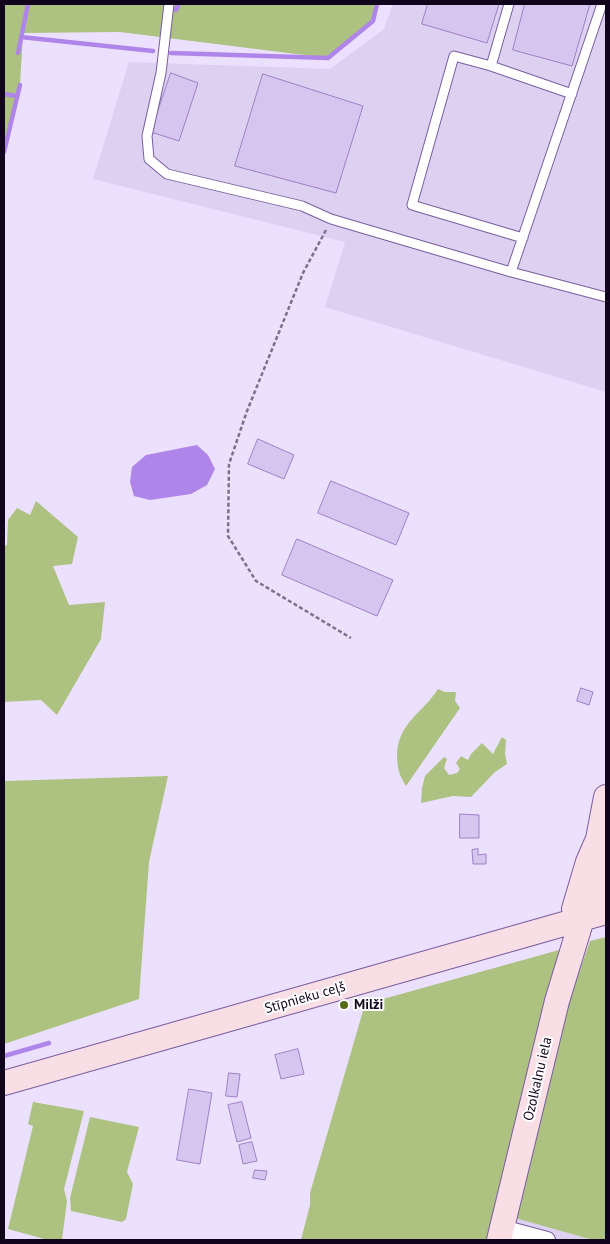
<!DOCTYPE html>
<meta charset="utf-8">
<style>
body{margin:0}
#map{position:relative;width:610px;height:1244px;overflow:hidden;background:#ebe0fe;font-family:"PT Sans",sans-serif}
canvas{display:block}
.frame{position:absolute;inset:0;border:5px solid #11051e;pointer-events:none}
</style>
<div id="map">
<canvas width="610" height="1244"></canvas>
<div class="frame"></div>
</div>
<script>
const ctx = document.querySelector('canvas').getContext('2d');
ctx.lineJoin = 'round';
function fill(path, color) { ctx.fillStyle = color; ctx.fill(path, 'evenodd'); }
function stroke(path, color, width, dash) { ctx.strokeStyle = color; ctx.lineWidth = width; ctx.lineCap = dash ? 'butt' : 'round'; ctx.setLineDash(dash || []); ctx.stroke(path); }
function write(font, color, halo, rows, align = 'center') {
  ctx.font = font + ' "PT Sans",sans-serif'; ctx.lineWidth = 4; ctx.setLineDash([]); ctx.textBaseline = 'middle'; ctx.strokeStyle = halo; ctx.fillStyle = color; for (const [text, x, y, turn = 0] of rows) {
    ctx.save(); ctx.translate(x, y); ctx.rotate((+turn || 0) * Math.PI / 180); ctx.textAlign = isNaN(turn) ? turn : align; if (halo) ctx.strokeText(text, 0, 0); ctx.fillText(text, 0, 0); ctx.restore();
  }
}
const built = new Path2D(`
 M393 4H606V392L325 307 345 242 93 179 129 62 330 69 384 29Z
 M515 1218 593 1240H510Z`);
const green = new Path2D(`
 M4 4H377L373 21 328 58 120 32 23 33 20 85 4 157Z
 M36 501 78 537 72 564 53 566 69 605 105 602 101 639 57 715 41 700 4 702V546L7 545 8 520 17 508 30 515Z
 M438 689 445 692H456L455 701 460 708 406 786C399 774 398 771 397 757 397 723 422 714 438 689Z
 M502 737 506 740 505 754 507 764 495 772 471 797 453 796 421 803 422 788 425 776 444 757 447 759 444 768 449 775 457 773 460 769 456 763 461 756 468 760 471 754 482 743 493 754Z
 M168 776 149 862 139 999 4 1044V781Z
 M606 937V1240H593L515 1218 572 992 590 941Z
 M559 950 488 1240H301L310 1205V1193L365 1004Z
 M33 1102 84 1111 64 1189 67 1201 62 1240H48L8 1229 33 1126 28 1124Z
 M90 1117 139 1127 127 1172 133 1184 126 1219 122 1222 71 1211 70 1198Z`);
const water = new Path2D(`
 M197 445 208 455 215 469 207 485 191 494 150 500 134 496 130 482 132 467 146 455Z`);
const stream = new Path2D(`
 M176 10 179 4
 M21 37 153 51
 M18 53 28 4
 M171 53 328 58 373 21 377 4
 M4 94 17 96
 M4 152 20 85
 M4 1056 49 1043`);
const building = new Path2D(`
 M428 4H499L487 43 422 24Z
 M525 4H590L572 66 513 50Z
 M171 73 198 83 179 141 151 132Z
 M263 74 363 106 336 193 235 166Z
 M258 439 294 455 284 479 248 464Z
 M331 481 409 513 396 545 318 513Z
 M297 539 393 580 377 616 282 575Z
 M581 688 593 692 589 705 577 701Z
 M460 814 479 815V838H460Z
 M478 849V855L486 854V864H473L472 850Z
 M298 1049 304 1074 281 1079 275 1055Z
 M229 1073 240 1074 237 1097 226 1096Z
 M189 1089 212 1093 200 1164 177 1160Z
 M242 1102 251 1138 237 1142 228 1105Z
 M252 1142 257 1161 243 1164 239 1145Z
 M255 1170 267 1171 265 1180 253 1178Z`);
const path = new Path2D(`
 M326 230 303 273 247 411 229 464 228 536 256 581 351 638`);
const lane = new Path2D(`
 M169 4 161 73 147 136 149 159 167 174 302 206 331 219 511 272 606 297
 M509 4 491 66 572 94
 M491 66 454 56 412 205 523 238
 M511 272 602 4`);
const street = new Path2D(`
 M502 1228 547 1240`);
const secondary = new Path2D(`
 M582 919 574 909 588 862 598 839 606 797
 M4 1083 606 912
 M499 1240 557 1001 582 919 594 906 600 894 598 839`);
const markers = [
 [344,1005,5,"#576b19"]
];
const streetNames = [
 ["Stīpnieku ceļš",305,998,-16],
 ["Ozolkalnu iela",538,1079,-77]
];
const poiNames = [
 ["Milži",354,1005]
];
fill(built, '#ddd1f2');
fill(green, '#adc281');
fill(water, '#b085e9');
stroke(stream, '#b085e9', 4.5);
fill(building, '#d6c6ef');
stroke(building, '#9d80c6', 1);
stroke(lane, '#795da0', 11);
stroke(street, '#795da0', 18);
stroke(secondary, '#795da0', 26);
stroke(path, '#7c708c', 2.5, [4, 2.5]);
stroke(lane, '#fff', 9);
stroke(street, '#fff', 16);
stroke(secondary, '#fadee6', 24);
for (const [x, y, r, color] of markers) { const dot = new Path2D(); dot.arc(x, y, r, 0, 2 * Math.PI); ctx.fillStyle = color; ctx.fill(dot); stroke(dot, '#fff', 2); }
write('14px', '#11051e', '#fff', streetNames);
write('bold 14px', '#11051e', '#fff', poiNames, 'left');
</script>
